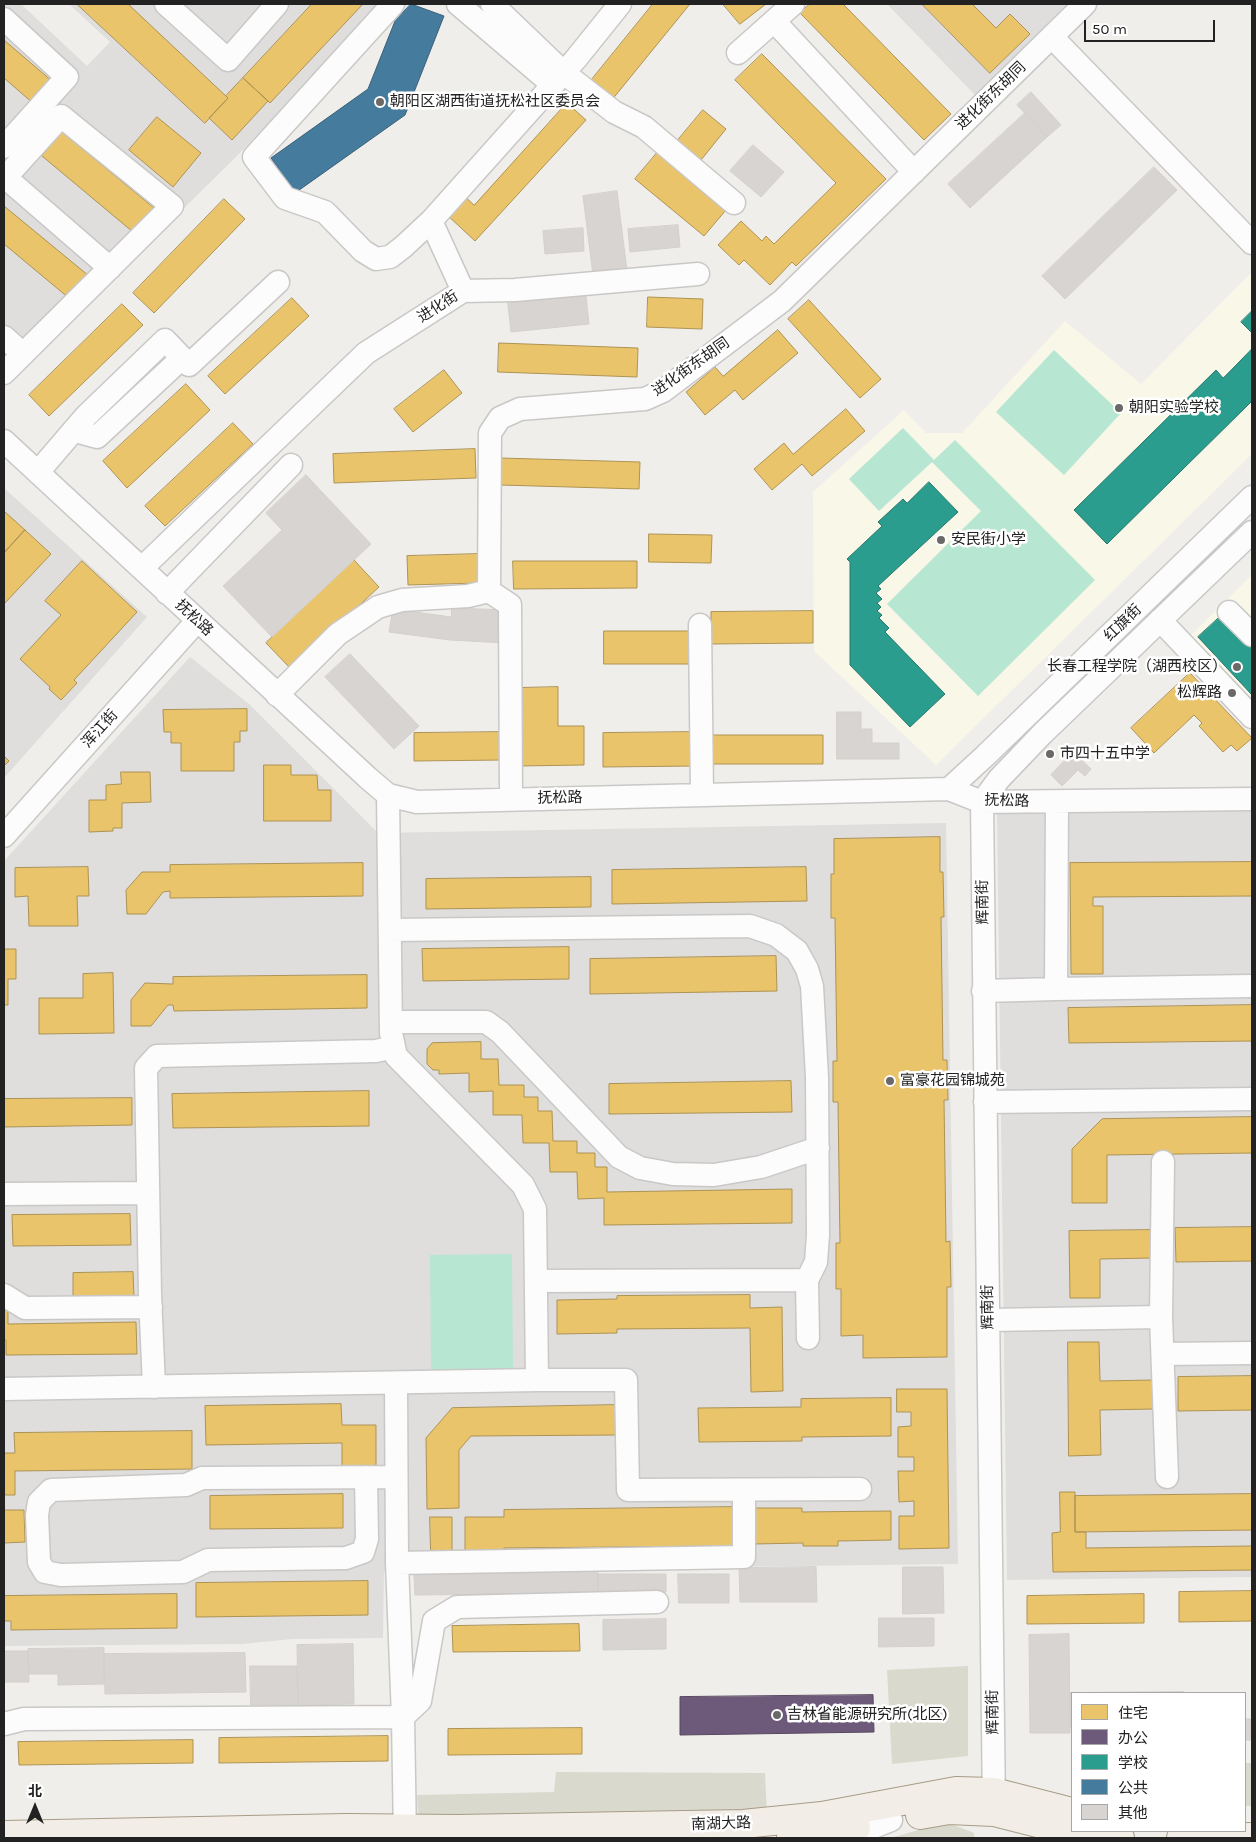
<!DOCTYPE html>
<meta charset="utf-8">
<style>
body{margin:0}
#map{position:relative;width:1256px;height:1842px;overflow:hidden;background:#f0eeeb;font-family:Karla,"Noto Sans SC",sans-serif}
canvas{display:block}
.frame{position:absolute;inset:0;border:5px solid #222;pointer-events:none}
.legend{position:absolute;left:1071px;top:1692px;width:175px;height:140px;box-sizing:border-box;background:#fff;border:1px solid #a7a7a7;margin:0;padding:6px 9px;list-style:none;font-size:15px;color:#222}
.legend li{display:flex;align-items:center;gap:10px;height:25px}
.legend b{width:25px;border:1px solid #a7a7a7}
.north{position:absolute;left:10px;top:1782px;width:50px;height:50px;-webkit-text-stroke:4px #fff;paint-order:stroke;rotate:0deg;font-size:14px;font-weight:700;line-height:20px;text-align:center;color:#222}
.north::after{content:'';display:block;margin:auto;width:18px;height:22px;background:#222;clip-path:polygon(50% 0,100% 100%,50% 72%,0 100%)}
.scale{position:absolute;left:1084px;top:20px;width:131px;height:22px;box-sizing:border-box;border:2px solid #222;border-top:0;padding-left:6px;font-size:15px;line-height:18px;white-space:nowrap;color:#222;-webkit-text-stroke:4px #fff;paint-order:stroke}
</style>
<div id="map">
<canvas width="1256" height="1842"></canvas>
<div class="frame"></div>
<ul class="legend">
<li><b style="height:14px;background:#e9c46a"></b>住宅</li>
<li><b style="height:14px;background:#6d597a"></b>办公</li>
<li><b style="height:14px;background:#2a9d8f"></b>学校</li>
<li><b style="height:14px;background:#457b9d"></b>公共</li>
<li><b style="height:14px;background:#d7d4d2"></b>其他</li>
</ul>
<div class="north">北</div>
<div class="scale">50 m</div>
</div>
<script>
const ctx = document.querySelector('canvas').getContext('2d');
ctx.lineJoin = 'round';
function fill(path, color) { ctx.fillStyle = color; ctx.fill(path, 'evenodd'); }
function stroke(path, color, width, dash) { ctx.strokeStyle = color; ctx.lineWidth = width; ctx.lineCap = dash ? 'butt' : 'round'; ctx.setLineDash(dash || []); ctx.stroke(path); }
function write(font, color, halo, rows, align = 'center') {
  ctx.font = font + ' Karla,"Noto Sans SC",sans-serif'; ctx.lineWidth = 5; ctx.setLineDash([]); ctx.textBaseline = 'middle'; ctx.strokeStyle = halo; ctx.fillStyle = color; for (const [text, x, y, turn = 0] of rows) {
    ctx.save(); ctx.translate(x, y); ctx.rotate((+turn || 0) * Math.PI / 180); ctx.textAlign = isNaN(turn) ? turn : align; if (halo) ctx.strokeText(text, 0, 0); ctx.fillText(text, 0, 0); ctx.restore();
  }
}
const residential = new Path2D(`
 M4 4H21L87 66 110 42 69 4H381L236 157 4 385Z
 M887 4H1067L975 95Z
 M4 488 147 617 4 778Z
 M190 657 249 704 378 833 946 823 958 1564 384 1571 383 1638 292 1639 242 1644 4 1646V861Z
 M1252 807V1577L1007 1580 997 813Z`);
const education = new Path2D(`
 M1252 272V454L936 765 814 651 813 492 904 410 926 433H962L1065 321 1141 384Z
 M1252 575V698L1191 635Z`);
const construction = new Path2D(`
 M968 1666V1756L892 1764 887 1670Z
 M1245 1763H1252V1806H1245Z
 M556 1772 765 1773 767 1814 424 1818 418 1813 417 1795 554 1792Z
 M946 1822 974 1833V1838H891Z`);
const pitch = new Path2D(`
 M1054 350 1121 413 1064 475 996 412Z
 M903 428 934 460 955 440 1095 580 978 696 887 604 981 511 932 462 879 511 849 479Z
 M512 1254 513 1370 431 1371 430 1255Z`);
const homes = new Path2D(`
 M77 4H128L228 98 205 123Z
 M312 4H363L270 103 243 78Z
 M653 4H690L611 101 589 83Z
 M723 4H766L740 24Z
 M810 4H843L951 114 924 140 800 13Z
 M922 4H972L996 28 1010 14 1030 34 990 73Z
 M4 40 53 82 34 104 4 78Z
 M762 54 886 179 796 266 792 262 770 285 744 260 739 265 718 245 741 221 762 241 766 236 774 244 836 183 735 80Z
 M243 78 268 101 232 140 209 118 228 98 226 96Z
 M567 103 586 120 475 241 446 214 463 195 474 205Z
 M703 110 726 129 697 165 673 146Z
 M157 117 201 153 173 187 129 150Z
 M62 132 154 208 133 232 42 156Z
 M657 153 726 210 704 236 635 179Z
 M224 199 245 219 154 313 133 293Z
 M4 206 89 276 70 299 4 244Z
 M648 297 703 299 702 329 647 327Z
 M292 298 309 316 225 394 208 376Z
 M809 300 881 379 860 398 788 319Z
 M122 304 143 325 49 416 29 395Z
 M778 330 798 353 743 400 735 390 705 415 686 392 715 367 723 376Z
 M499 343 638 348 637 377 498 372Z
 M444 370 462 393 413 432 394 409Z
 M186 384 210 410 127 488 103 461Z
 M846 409 865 431 812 476 802 464 772 490 754 469 784 443 793 454Z
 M233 423 253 444 165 526 145 506Z
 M475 449 476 478 334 483 333 454Z
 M501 458 640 462 639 489 500 485Z
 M4 511 25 530 4 553Z
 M25 530 51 554 4 604V553Z
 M649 534 712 535 711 563 649 562Z
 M478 554 479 583 408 585 407 556Z
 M354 560 379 587 291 669 266 643Z
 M82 561 137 612 74 680 77 683 61 700 49 689 50 687 20 659 61 615 45 601Z
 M513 561H637V588L514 589Z
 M813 611V643L711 644V612Z
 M604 631H692V664H604Z
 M1190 673 1252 738 1237 751 1231 745 1223 752 1199 726 1202 723 1194 715 1154 753 1131 728Z
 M558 687V726H584V765L519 766 518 688Z
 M247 709V731H240V742H234V771H181V743H171V732H164L163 710Z
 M503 732V760L414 761V733Z
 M694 732 695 766 603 767V733Z
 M712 735H823V764H712Z
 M4 756 9 761 4 766Z
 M264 765H291V775H317L318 790H331V821H264Z
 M121 772H150L151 802 122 803V828H113V831L89 832V800H106V785L121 784Z
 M940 837V872H943L944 917H941L943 1060H947L948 1100H944L946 1242 950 1241 951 1287H947V1357L863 1358V1335L841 1336V1289H836V1243H840L838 1102H833V1061H837L835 918H831V874H834V839Z
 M1252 862V896L1093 897V906H1103V974H1071L1070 863Z
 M363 863V896L170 898V891L163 892 146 914H127L126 890 142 872H170V865Z
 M88 867 89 896H77L78 926H29L28 896 15 897V868Z
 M806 867 807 901 612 904V870Z
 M591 877V907L426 909V879Z
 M569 947V979L423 981 422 949Z
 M4 949H16V979H8V1005H4Z
 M776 956 777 991 590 994V959Z
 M113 973 114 1033 39 1034V998H83V974Z
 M367 975V1008L174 1011 173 1005H168L151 1026H131V1000L145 983 173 984V977Z
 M1252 1005V1041L1069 1043 1068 1008Z
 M481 1042V1059H498L499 1085H524V1097H538V1111H552L553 1141H577V1153H595V1167H607V1192L792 1189V1223L604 1225V1198L578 1199 577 1172H550L549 1143H523L522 1115H493V1091L469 1092V1073L439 1074V1070H433L427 1064V1049L432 1043Z
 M791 1081 792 1112 609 1114V1084Z
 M369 1091V1126L173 1128 172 1094Z
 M132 1098V1125L4 1127V1099Z
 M1252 1117V1153L1107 1155V1203H1072V1149L1102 1119Z
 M130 1214 131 1245 13 1246 12 1215Z
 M1252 1227V1261L1176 1262 1175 1228Z
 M1151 1230 1152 1258 1100 1259V1298H1070L1069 1231Z
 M133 1272 134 1297 73 1298V1273Z
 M750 1295V1308L782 1307 783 1391 751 1392 750 1328 617 1329V1333L557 1334V1300L617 1299V1296Z
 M4 1310H8V1324L136 1322 137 1354 6 1355V1340H4Z
 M1068 1342H1099L1100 1381 1153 1380V1409L1100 1410 1101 1455 1069 1456Z
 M1252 1376V1410L1178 1411V1377Z
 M897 1389H947L949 1548 899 1549V1516H914V1501L899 1502 898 1471H914V1457H898V1427L911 1426V1412H897Z
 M891 1398V1436L802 1437V1441L699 1442 698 1408 801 1407V1399Z
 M341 1404 342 1425H376V1467H342V1443L206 1445 205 1406Z
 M616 1405V1435L471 1436 459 1450V1508L427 1509 426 1438 452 1408Z
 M192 1431V1469L15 1471V1495H4V1453H15L14 1433Z
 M1060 1492H1075V1532H1086V1548L1252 1546V1570L1053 1572 1052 1533 1060 1532Z
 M343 1494V1528L210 1529V1496Z
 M1252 1494V1530L1075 1532V1496Z
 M734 1507V1546L504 1548V1552H465V1517H504V1510Z
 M753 1508H802V1512L891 1511V1540L838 1541V1546H803V1543L754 1544Z
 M4 1510H24L25 1542 4 1543Z
 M430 1517H452V1551H431Z
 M368 1581V1615L196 1617V1583Z
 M1252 1591V1621L1179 1622V1592Z
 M177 1594V1628L11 1630V1621H4V1596Z
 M1144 1594V1623L1027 1624V1596Z
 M579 1624 580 1651 453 1652 452 1626Z
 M582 1728V1754L448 1755V1729Z
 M388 1736V1761L219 1763V1738Z
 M193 1740V1763L19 1765 18 1742Z`);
const offices = new Path2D(`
 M873 1695 874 1732 680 1735V1697Z`);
const schools = new Path2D(`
 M1252 311V333L1241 322Z
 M1252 349V401L1107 544 1074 510 1216 370 1223 378Z
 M929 482 958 512 878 586 881 589 876 593 882 599 877 603 881 607 877 611 882 615 879 618 889 628 885 632 945 694 910 727 850 665V562L847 559 882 526 878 522 903 499 907 503Z
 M1222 615 1252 647V695L1198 637Z`);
const public = new Path2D(`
 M411 4 444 16 405 115 295 193 271 158 368 89 395 21Z`);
const building = new Path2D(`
 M1031 92 1061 125 1047 137 1017 105Z
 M1025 113 1047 137 970 208 948 184Z
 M753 145 784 172 761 197 730 171Z
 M1154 167 1177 190 1065 299 1042 276Z
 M617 191 627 271 593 275 583 196Z
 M678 225 680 247 630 252 628 229Z
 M583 228 584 251 545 254 543 231Z
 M585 287 589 324 511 332 507 296Z
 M306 475 371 544 272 637 223 586 282 530 266 513Z
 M452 608 506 610 505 643 450 640 389 632 393 609 451 617Z
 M350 654 419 726 394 749 325 677Z
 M837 712H861V729H872V743H899V759H837Z
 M1073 752 1091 769 1085 776 1078 770 1062 786 1051 775Z
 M816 1567 817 1602H740L739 1568Z
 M903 1567H943L944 1613 903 1614Z
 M598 1572V1593L415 1595 414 1574Z
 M598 1574H666V1592L598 1593Z
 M678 1574H729V1603H679Z
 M879 1618H934V1646L879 1647Z
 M666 1619V1649L603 1650V1620Z
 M1069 1634 1070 1733H1030L1029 1635Z
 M353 1644 354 1704 298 1705 297 1645Z
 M104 1648V1684L58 1685V1674H29L28 1649Z
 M4 1651H28L29 1682H4Z
 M245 1653 246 1692 105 1694 104 1654Z
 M250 1666H297L298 1705H251Z
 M1184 1692V1693H1072V1727H1070V1693Z
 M1245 1719H1252V1740H1245Z`);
const minor = new Path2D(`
 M166 4 228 60 277 4
 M393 4 254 157 285 198 325 212 363 251 376 259 390 257 403 247 431 221
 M458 4 553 85
 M492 4 564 73 614 112 644 127 734 203
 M4 19 67 77 4 147
 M774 21 914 172
 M1052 37 1252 243
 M738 53 793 4
 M5 177 110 268
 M4 179 61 116 172 206 4 373
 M463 291 515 290 698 274
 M4 337 23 354
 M75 431 97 437 182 358
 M4 441C125 553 246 666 368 778L388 795 417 802 949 789 982 802 1252 799
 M38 472 86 416 165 340 189 365 278 282
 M142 568 366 353 463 291 431 221 575 60 620 4
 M489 591 510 605 511 799
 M167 593 291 465
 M1229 612 1252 635
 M1160 620 1252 717
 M700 625 702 795
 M277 695 338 634 378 607 402 600 468 596 489 591 490 433 500 418 520 409 645 399 663 391 782 301 1085 4
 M949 789 985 756 1252 497
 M982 802 994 1808
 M982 802 999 779 1042 734 1252 532
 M4 836 197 621
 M390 930 750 926 776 935 797 951 807 969 812 986 817 1077 818 1235 816 1262 807 1280 808 1338
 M1056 989 1252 986
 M983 991 1056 989 1057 802
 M391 1022H486L500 1032 619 1157 640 1168 673 1174 714 1175 761 1167 818 1148
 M985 1102 1252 1099
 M1163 1162 1161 1317 1167 1477
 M4 1194 148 1193
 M536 1281 807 1280
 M4 1295 25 1308 151 1307
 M989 1320 1161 1317
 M1163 1354 1252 1353
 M537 1380H626L628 1490 860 1489
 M396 1383 397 1563
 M154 1387 150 1295 146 1068 157 1056 376 1051 394 1047
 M4 1389 537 1380 535 1209 523 1185 396 1056 391 1033 388 795
 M366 1477 367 1539 363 1552 346 1558 208 1560 183 1572 61 1575 45 1572 39 1562 37 1515 39 1502 51 1490 186 1485 202 1478 396 1477
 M4 1724 24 1719 403 1717 420 1701 434 1621 457 1607 657 1602
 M405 1838 403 1717 397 1563 744 1557V1490
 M846 1838 891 1820`);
const major = new Path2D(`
 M920 1815 949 1810 994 1812 1085 1835 1120 1838
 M4 1835 346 1828 458 1829 743 1824 822 1816 956 1791 994 1792 1072 1812
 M791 1838 816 1836 856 1828
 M1181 1838 1252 1837`);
const markers = [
 [380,102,5,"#6a6968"],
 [1119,408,5,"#6a6968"],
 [941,540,5,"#6a6968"],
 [1237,667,5,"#6a6968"],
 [1232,693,5,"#6a6968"],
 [1050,754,5,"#6a6968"],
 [890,1081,5,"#6a6968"],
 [777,1715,5,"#6a6968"]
];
const streetNames = [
 ["进化街东胡同",991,96,-44],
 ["进化街",438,307,-33],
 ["进化街东胡同",691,367,-35],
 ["抚松路",194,618,43],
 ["红旗街",1123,623,-44],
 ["浑江街",100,729,-48],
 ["抚松路",560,798,-1],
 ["抚松路",1007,801,2],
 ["辉南街",983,902,-91],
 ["辉南街",988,1307,-91],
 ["辉南街",993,1712,-91],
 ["南湖大路",721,1824,-2]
];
const poiNames = [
 ["朝阳区湖西街道抚松社区委员会",390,102],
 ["朝阳实验学校",1129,408],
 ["安民街小学",951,540],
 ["长春工程学院（湖西校区）",1227,667,"right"],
 ["松辉路",1222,693,"right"],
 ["市四十五中学",1060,754],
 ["富豪花园锦城苑",900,1081],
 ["吉林省能源研究所(北区)",787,1715]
];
fill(residential, '#dfdedc');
fill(education, '#f8f7e8');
fill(construction, '#d9d9cd');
fill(pitch, '#b7e6d2');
fill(homes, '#e9c46a');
stroke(homes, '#ad9354', 1);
fill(offices, '#6d597a');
stroke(offices, '#564860', 1);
fill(schools, '#2a9d8f');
stroke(schools, '#28786e', 1);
fill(public, '#457b9d');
stroke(public, '#3a6078', 1);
fill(building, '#d7d4d2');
stroke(building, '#d3d0cc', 1);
stroke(minor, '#c9c8c7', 25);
stroke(major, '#a79c86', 30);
stroke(minor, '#fdfcfc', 22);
stroke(major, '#f3ede7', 28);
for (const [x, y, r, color] of markers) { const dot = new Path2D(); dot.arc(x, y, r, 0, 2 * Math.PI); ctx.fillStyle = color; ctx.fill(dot); stroke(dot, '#fff', 2); }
write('15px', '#222', '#fff', streetNames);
write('15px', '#222', '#fff', poiNames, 'left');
</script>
